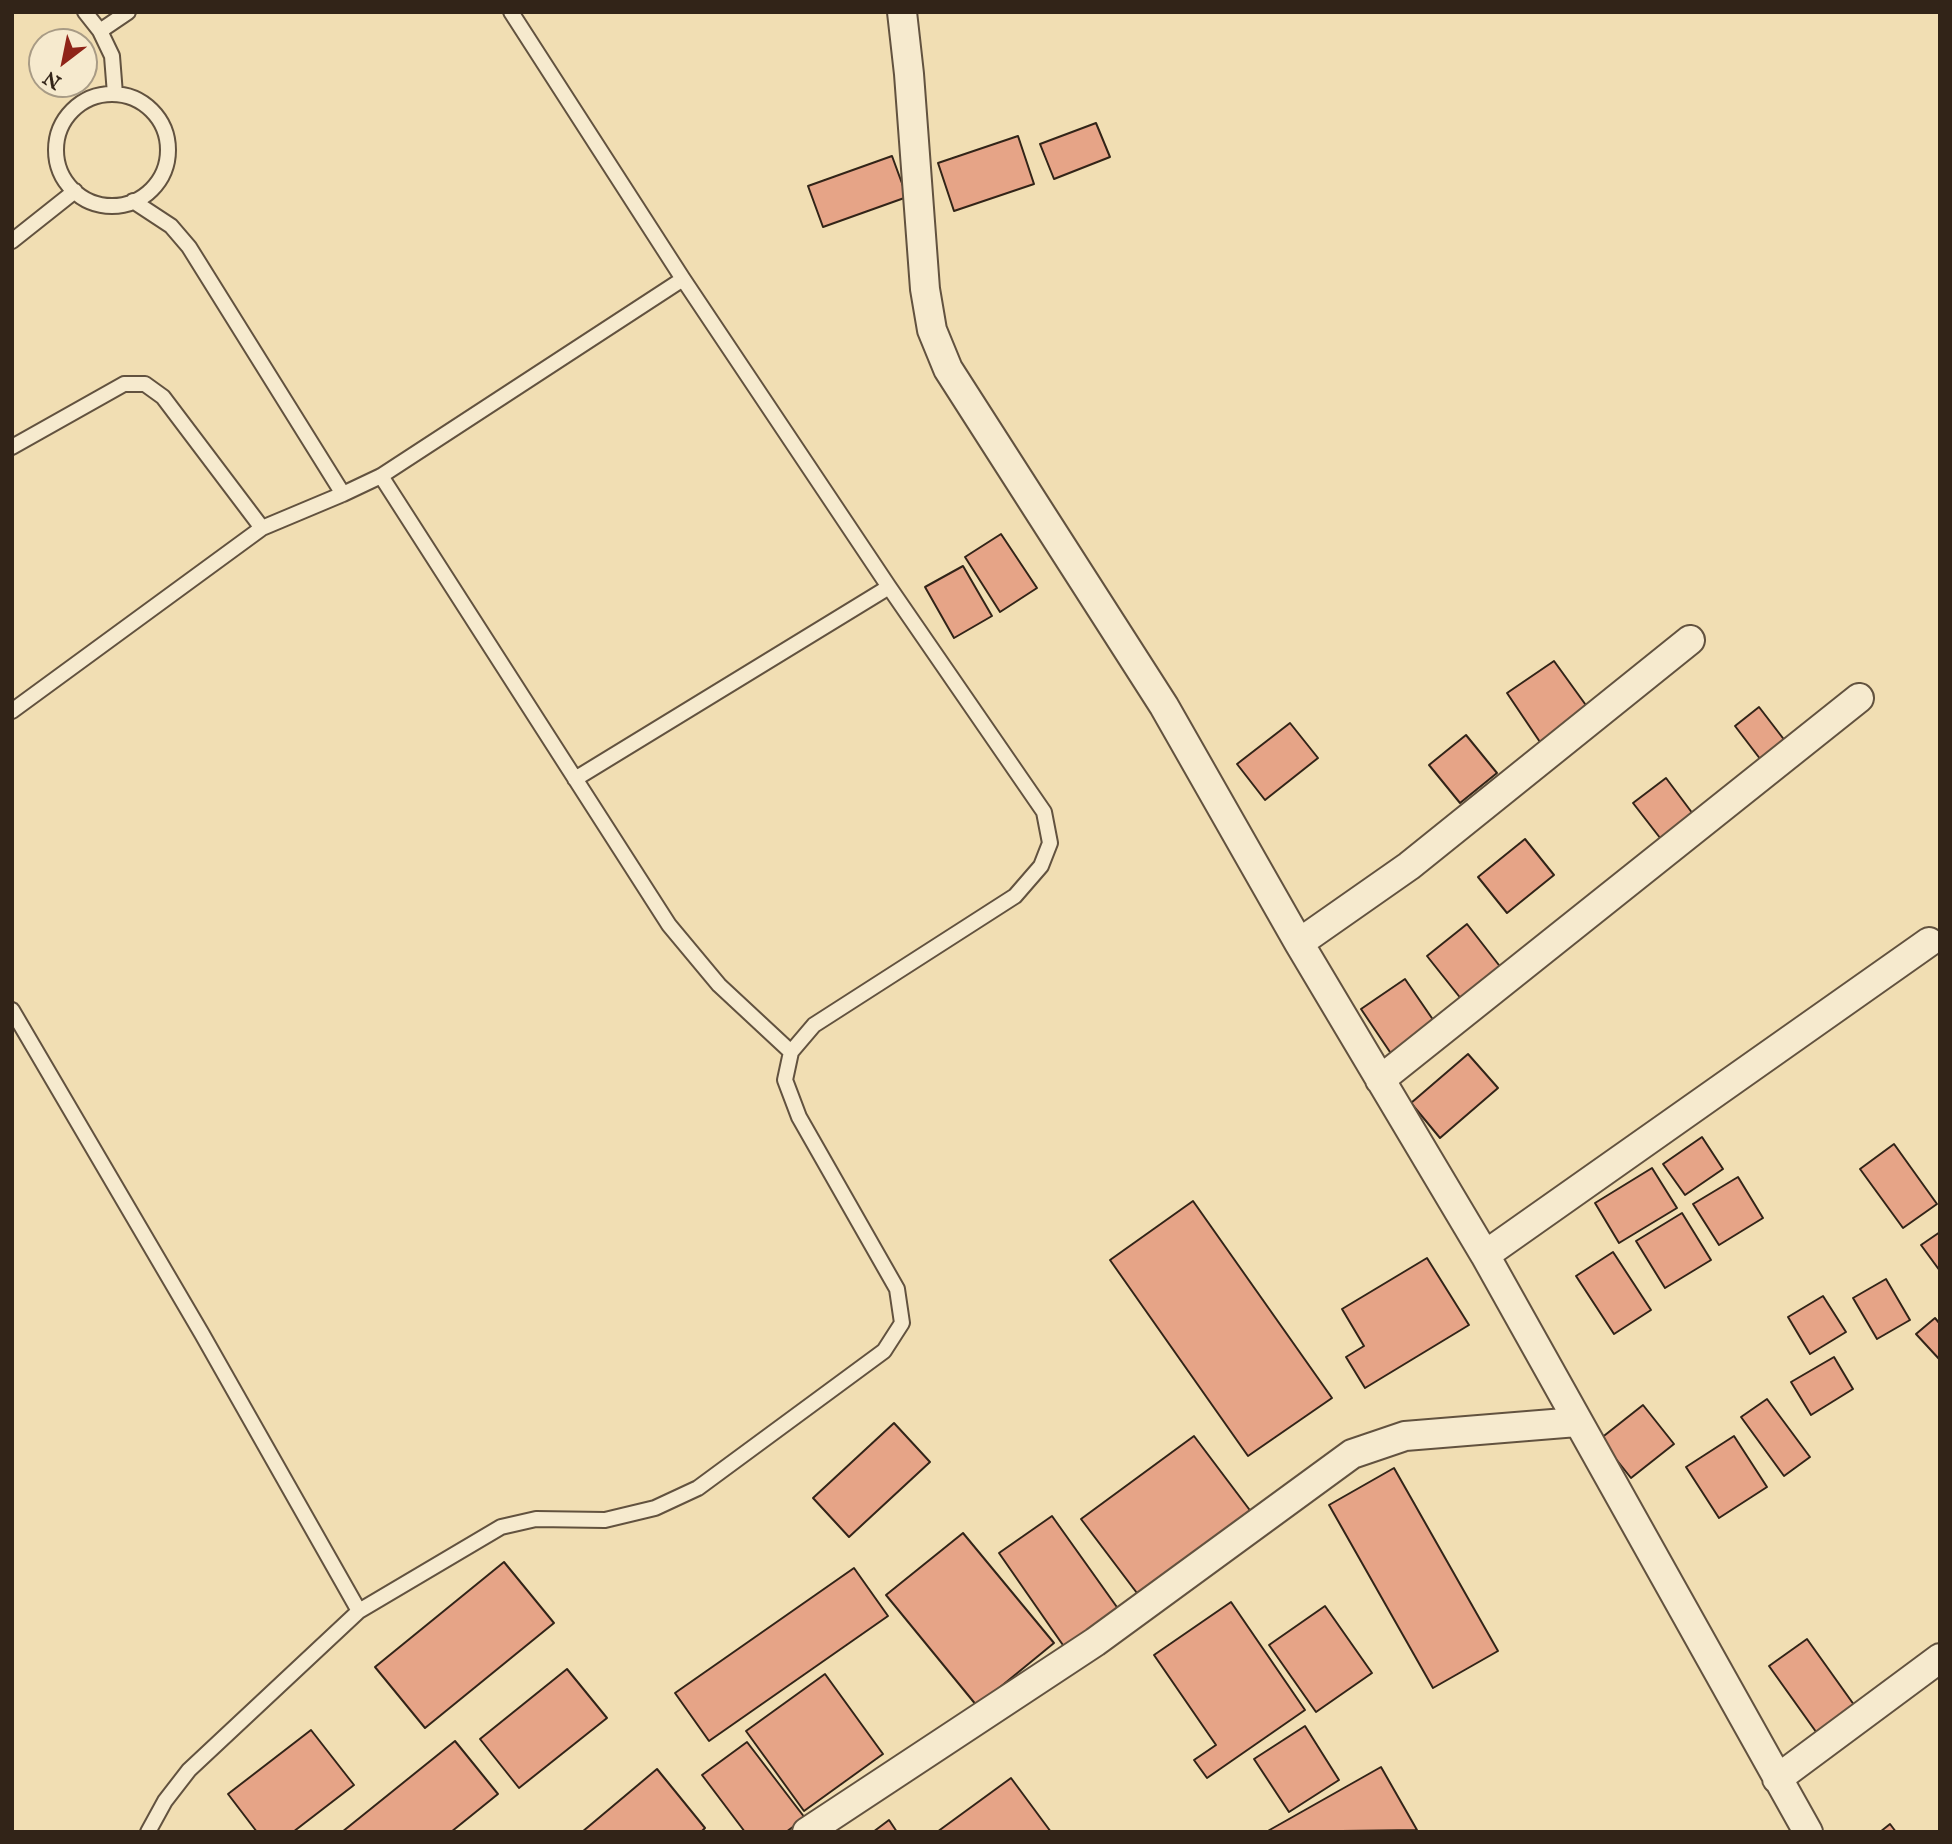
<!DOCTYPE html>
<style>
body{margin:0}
#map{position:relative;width:1952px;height:1844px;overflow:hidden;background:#f1deb3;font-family:"IM FELL English",serif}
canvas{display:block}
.frame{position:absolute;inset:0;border:14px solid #322418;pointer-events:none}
.north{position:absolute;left:28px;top:28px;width:70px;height:70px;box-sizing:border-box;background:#f6eace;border:2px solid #a89b85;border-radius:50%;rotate:212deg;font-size:19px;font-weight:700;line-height:28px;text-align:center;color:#322418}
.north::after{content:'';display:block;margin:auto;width:24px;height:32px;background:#8f2418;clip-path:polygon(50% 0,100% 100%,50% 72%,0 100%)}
</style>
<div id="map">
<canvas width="1952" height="1844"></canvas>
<div class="frame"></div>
<div class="north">N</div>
</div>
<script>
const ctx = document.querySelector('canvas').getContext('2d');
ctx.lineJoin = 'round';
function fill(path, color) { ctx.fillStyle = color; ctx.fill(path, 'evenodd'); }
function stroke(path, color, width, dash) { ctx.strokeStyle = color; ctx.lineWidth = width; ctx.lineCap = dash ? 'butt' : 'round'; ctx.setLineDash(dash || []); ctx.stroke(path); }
const building = new Path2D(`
 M1096 123 1110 157 1054 179 1040 144Z
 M1018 136 1034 184 954 211 938 163Z
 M892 156 907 197 823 227 808 186Z
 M1001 534 1037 588 1000 612 965 557Z
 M963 566 992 616 954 638 925 587Z
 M1554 661 1588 708 1540 742 1507 693Z
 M1759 707 1789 746 1764 764 1735 726Z
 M1290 723 1318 758 1265 800 1237 764Z
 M1466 735 1497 773 1460 803 1429 765Z
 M1666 778 1696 818 1664 843 1633 803Z
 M1525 839 1554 875 1507 913 1478 877Z
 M1467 924 1502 969 1462 1000 1427 956Z
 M1405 979 1436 1024 1392 1055 1361 1009Z
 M1468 1054 1498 1088 1440 1138 1411 1103Z
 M1702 1137 1723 1169 1685 1195 1663 1164Z
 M1894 1144 1937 1204 1903 1228 1860 1169Z
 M1652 1168 1677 1208 1619 1243 1595 1203Z
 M1738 1177 1763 1218 1719 1245 1693 1204Z
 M1193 1201 1332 1398 1248 1456 1110 1260Z
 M1682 1213 1711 1260 1665 1288 1636 1241Z
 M1940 1232V1271L1921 1245Z
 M1613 1252 1651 1310 1614 1334 1576 1276Z
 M1427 1258 1469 1325 1365 1388 1346 1357 1364 1346 1342 1309Z
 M1886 1279 1910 1320 1877 1339 1853 1298Z
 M1823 1296 1846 1332 1810 1354 1788 1317Z
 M1935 1318 1940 1324V1360L1916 1334Z
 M1834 1357 1853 1389 1811 1415 1791 1382Z
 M1767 1399 1810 1457 1784 1476 1741 1417Z
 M1643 1405 1674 1444 1631 1478 1600 1439Z
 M894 1423 930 1462 849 1537 813 1498Z
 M1194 1436 1255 1517 1143 1601 1081 1519Z
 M1734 1436 1767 1487 1719 1518 1686 1467Z
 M1394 1468 1498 1651 1433 1688 1329 1505Z
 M1052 1516 1119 1610 1065 1648 999 1553Z
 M963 1533 1054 1643 977 1706 886 1595Z
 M504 1562 554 1623 425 1728 375 1667Z
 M854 1568 888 1616 709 1741 675 1693Z
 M1231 1602 1305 1710 1207 1778 1194 1760 1216 1745 1154 1655Z
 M1325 1606 1372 1673 1316 1712 1269 1645Z
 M1807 1639 1857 1709 1819 1736 1769 1666Z
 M567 1669 607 1718 519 1788 480 1739Z
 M825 1674 883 1754 804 1811 746 1731Z
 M1305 1726 1339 1780 1289 1812 1254 1759Z
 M311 1730 354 1785 293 1832H257L228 1794Z
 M455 1741 498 1794 451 1832H342Z
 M747 1742 805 1818 786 1832H745L702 1775Z
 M1381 1767 1417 1830 1266 1832Z
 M657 1769 705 1828 701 1832H582Z
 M1011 1778 1051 1832H937Z
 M889 1820 897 1832H873Z
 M1890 1824 1896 1832H1880Z`);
const lane = new Path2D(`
 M85 12 100 31 112 56 115 94
 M100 31 128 12
 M56 150a56 56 0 1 1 112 0a56 56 0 1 1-112 0Z
 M133 201 171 226 189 247 343 494
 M12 241 75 191
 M12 447 124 384H145L163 397 262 528
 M381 476 669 925 719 985 791 1052
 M12 711 262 528 343 494 381 476 683 279
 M575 779 889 587
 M12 1010 202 1334 359 1611
 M148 1832 165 1801 189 1770 359 1611 501 1527 536 1519 605 1520 655 1508 698 1488 884 1351 902 1323 897 1289 799 1117 785 1080 791 1052 814 1025 1015 896 1041 866 1050 843 1044 812 889 587 683 279 511 12`);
const street = new Path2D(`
 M902 12 909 74 925 289 932 330 948 369 1164 706 1299 943 1485 1255 1808 1832
 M1299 943 1409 866 1690 640
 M1380 1080 1859 698
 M1485 1255 1929 942
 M1777 1779 1940 1658
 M807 1832 1095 1642 1352 1454 1405 1436 1577 1422`);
fill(building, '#e6a487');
stroke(building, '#322418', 2);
stroke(lane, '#62523f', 18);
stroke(street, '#62523f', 32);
stroke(lane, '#f6eace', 14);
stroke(street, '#f6eace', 28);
</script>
